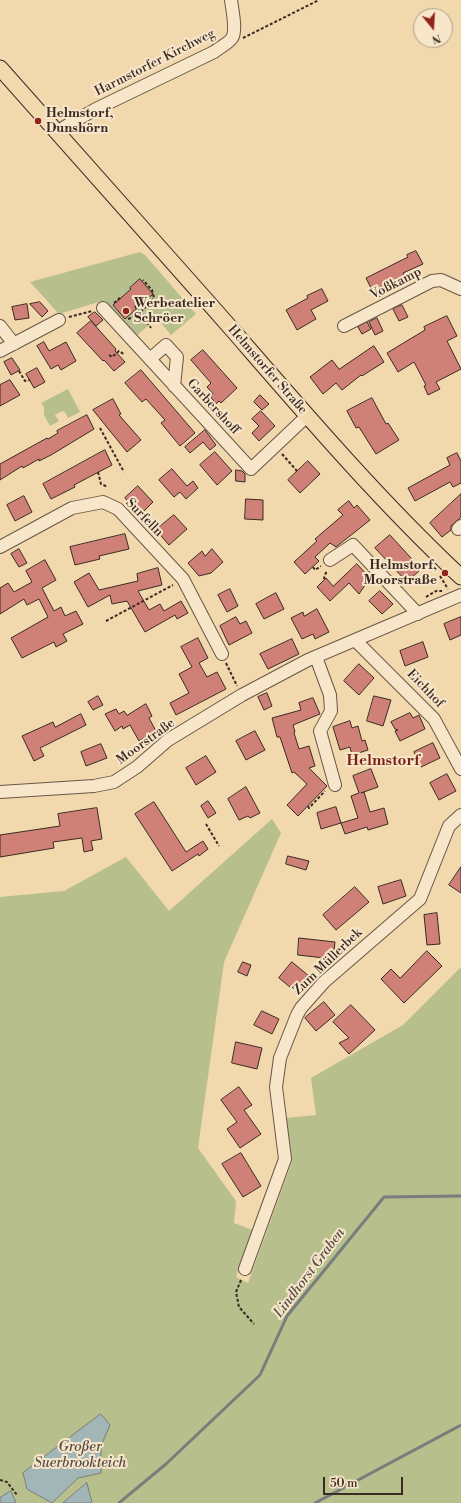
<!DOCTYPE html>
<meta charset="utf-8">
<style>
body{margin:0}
#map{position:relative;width:461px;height:1503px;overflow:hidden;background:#f2d8ad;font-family:"Libre Bodoni",serif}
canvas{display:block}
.north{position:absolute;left:413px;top:8px;width:40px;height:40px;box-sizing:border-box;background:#f7e6ca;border:1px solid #ac9b87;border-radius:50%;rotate:162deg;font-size:11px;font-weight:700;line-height:16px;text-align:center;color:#3b2a23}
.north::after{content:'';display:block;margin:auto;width:14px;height:18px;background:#8f2418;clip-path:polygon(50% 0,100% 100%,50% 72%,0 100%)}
.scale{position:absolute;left:323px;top:1477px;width:80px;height:18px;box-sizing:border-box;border:2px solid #3b2a23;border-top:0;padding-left:5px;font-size:12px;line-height:14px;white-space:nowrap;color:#3b2a23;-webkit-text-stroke:3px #f7e6ca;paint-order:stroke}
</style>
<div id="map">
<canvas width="461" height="1503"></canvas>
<div class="north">N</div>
<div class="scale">50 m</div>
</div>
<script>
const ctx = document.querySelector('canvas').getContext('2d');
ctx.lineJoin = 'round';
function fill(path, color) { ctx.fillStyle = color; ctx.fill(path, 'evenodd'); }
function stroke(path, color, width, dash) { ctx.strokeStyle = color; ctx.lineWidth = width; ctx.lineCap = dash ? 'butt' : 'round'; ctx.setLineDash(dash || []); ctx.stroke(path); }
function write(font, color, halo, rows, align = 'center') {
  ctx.font = font + ' "Libre Bodoni",serif'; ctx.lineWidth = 4; ctx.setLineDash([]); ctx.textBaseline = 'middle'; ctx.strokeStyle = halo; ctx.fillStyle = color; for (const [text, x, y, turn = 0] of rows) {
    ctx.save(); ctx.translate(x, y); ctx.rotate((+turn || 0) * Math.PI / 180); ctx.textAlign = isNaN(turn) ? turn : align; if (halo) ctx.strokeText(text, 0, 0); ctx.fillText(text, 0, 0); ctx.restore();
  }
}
const green = new Path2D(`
 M140 252 145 255 196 314 171 335 157 318 133 339 103 308 102 301 59 314 30 282Z
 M68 389 80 412 68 418 65 412 62 411 55 415 59 421 50 426 44 415V407L41 403Z
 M272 819 281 833 224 962 198 1148 236 1201 234 1223 253 1230 248 1241 236 1277 248 1283 292 1162 286 1118 316 1115 311 1078 403 1025 461 967V1503H0V897L64 891 126 857 169 911Z`);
const water = new Path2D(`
 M101 1414 110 1425 101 1446V1473L78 1478 52 1503 27 1489 23 1473Z
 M87 1483 92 1503H63Z
 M11 1491 16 1503H0V1498Z`);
const stream = new Path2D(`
 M119 1503 166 1464 260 1375 287 1316 384 1197 461 1196
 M315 1503 461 1425`);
const building = new Path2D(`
 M416 251 423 264 403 273 408 282 376 298 366 278 408 257 407 255Z
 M140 279 153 294 125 319 113 305 131 289 130 288Z
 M322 289 328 301 311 310 316 319 297 330 286 310 308 298 307 296Z
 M40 302 48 311 42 317 30 304Z
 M27 304 29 318 15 320 12 307Z
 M402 305 408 317 399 321 393 309Z
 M95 312 103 320 96 326 88 317Z
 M447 316 457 336 447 341 461 369 436 382 440 389 428 395 424 386 426 385 414 362 398 372 387 353 425 330 424 327Z
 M377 318 383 331 375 335 369 322Z
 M91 321 116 349 115 351 125 362 114 371 104 360 103 361 77 333Z
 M367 322 371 329 362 334 358 327Z
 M44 342 49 351 66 342 76 361 61 370 58 365 51 369 37 346Z
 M374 346 384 362 362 376 361 375 342 390 336 383 323 394 310 377 332 360 339 369Z
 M203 350 237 388 221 403 219 401 216 404 210 396 213 394 207 387 211 383 191 360Z
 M12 358 20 370 11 375 4 362Z
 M37 368 45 382 34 388 26 374Z
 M141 370 195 433 180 446 161 423 165 420 146 399 142 402 125 383Z
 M10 380 20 395 0 406V385Z
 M260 395 269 404 262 410 254 402Z
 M372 398 386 424 388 423 399 440 376 454 359 427 356 428 347 411Z
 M113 399 121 414 119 415 141 440 127 452 93 410Z
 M261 411 275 426 259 441 252 433 259 426 252 419Z
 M87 415 94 429 51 455 39 461V459L23 468 22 466 0 480V464L47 438 48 439 58 433 57 431Z
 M205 430 216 445 210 450 203 442 190 453 185 447Z
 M105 450 112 465 74 485 75 487 51 499 43 484Z
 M215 452 232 471 217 485 200 465Z
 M457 453 461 461V483L453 487 450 482 415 501 408 488 450 465 447 458Z
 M308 461 320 474 300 493 288 480Z
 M172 469 187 486 193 481 198 488 186 499 180 492 174 497 159 480Z
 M236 470 242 471 245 474V482L236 481Z
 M138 486 153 502 140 515 125 498Z
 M461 494V517L451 526V530L442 537 430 523Z
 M24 496 32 512 15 521 7 505Z
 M246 499 263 500V520L245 519Z
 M349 501 354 508 357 505 370 520 336 547 330 543 315 557 319 561 305 574 294 562 317 541 315 539 343 515 338 510Z
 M174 515 187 529 169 545 156 530Z
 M125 534 129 549 99 556 100 559 75 565 70 547Z
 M390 535 421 569 407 582 375 548Z
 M19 549 27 563 19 567 11 554Z
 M212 549 223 562 211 573 199 576 188 563 202 551 205 556Z
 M45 560 56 580 42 588 54 611 61 607 65 616 76 611 83 624 63 634 67 641 56 647 54 642 22 658 11 638 48 617 39 599 27 605 24 599 0 614V588L8 583 14 592 32 582 26 571Z
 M357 564 370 578 359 594 349 583 330 601 317 587 326 578 333 586Z
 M158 568 162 585 138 591 149 610 160 604 164 611 181 601 188 613 177 619 175 615 145 632 127 601 112 604 110 595 88 607 74 582 89 573 99 590 138 581 137 574Z
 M230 589 238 606 227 612 218 595Z
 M380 591 393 604 382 614 369 601Z
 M276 593 284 609 264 619 256 604Z
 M317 609 329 632 315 639 313 634 302 639 291 618 303 612 304 616Z
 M236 617 240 624 246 621 252 633 229 645 220 626Z
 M461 617V635L450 640 444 624Z
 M198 638 208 658 199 663 207 677 217 672 226 689 176 715 170 703 189 693 179 674 192 667 181 647Z
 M292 639 299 654 268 669 260 654Z
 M423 642 428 657 405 666 400 651Z
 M359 664 374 678 359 695 344 681Z
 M267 693 272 706 264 710 258 697Z
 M98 696 103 705 93 710 88 702Z
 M374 696 391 700 383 726 367 721Z
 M313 698 320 714 293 725 295 732 294 733 299 749 309 746 315 766 309 768 327 786 298 816 287 805 307 784 294 772 292 773 280 737H277L272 718 301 710 299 703Z
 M146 704 152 716 149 718 156 731 139 741 130 725 123 729 122 726 115 731 105 714 116 709 119 714 124 711 127 715Z
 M410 713 413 718 419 715 425 729 400 741 395 731 398 730 395 729 391 722Z
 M81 714 86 725 40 748 44 756 34 761 22 736 53 722 55 727Z
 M350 721 352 728 358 726 362 741 365 740 368 750 352 755 350 747 340 750 333 727Z
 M255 731 265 750 246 760 236 741Z
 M433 743 440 758 421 767 414 752Z
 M101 744 107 758 86 766 81 752Z
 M206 756 216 772 196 785 186 768Z
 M371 769 378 787 361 793 364 792 370 812 384 808 388 824 368 830 367 827 345 834 341 823 358 818 351 796 359 793 353 776Z
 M447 774 456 791 439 800 430 783Z
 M246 787 260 813 250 818 248 816 239 820 228 799Z
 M208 801 216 813 208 818 201 806Z
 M154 802 186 852 203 841 208 849 199 856 198 854 172 871 135 814Z
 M336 807 341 823 321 829 317 813Z
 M97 808 102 839 91 841 93 850 84 852 82 838 53 842 54 848 0 857V835L60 826 58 814Z
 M288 856 309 861 306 870 286 864Z
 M461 867V893L449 885Z
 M401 880 406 896 383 904 378 887Z
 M355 887 369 902 336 930 323 915Z
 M437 913 440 944 427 945 424 915Z
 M299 938 335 942 333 959 298 955Z
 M427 951 442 966 404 1003 381 979 391 969 400 978Z
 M243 962 251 965 247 976 238 972Z
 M292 962 309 976 296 992 279 978Z
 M324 1002 335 1015 316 1031 305 1018Z
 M351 1005 375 1030 349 1054 339 1043 349 1038 333 1022Z
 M262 1011 279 1019 272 1034 254 1025Z
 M236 1042 262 1048 257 1069 232 1063Z
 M239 1087 252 1105 244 1110 261 1134 240 1148 227 1129 237 1122 221 1100Z
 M241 1153 261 1186 243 1197 222 1164Z`);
const path = new Path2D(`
 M243 38 319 0
 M114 303 121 297
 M135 306 151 328
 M69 317 92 311
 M128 319 137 316 154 298 152 290 143 280
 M109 355 112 357 119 351 125 355
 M19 371 25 381 30 380
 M205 403 209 402 213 403 217 411
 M100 428 124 472
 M282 454 297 471
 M98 472 101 484 108 487
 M313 567 315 570 321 566
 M440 576 448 589
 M325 579 324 578 327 570
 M426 597 436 591H442
 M106 621 173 585
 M226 663 237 686
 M308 806 309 808 325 791
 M206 824 219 846
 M241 1280 236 1292 239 1307 254 1324
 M0 1480 7 1482 17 1495`);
const minor = new Path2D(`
 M57 132 71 123 96 109 214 52C219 48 229 43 232 38 237 30 232 9 231 0
 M103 308 251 469 307 416
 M0 326 14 344
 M344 326 432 281 441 280 461 289
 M0 351 59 320
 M150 359 166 345 177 357 174 386
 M458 529 461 526
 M0 547 72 508 103 502 118 509 183 579 222 654
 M330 560 353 545 418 614
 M355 640 434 719 461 769
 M316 657 330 695 331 711 320 731 335 785
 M0 792 94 786 114 782 137 767 168 740 242 695 308 660 461 595
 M245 1269 285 1159 276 1087 280 1058 297 1015 301 1008 324 982 420 899 449 826 461 815`);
const major = new Path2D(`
 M0 68C79 157 158 245 236 334 308 417 380 501 461 577`);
const markers = [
 [38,121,4,"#8f2418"],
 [126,311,4,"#8f2418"],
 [445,573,4,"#8f2418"]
];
const streetNames = [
 ["Harmstorfer Kirchweg",155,63,-27],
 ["Voßkamp",396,284,-27],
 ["Helmstorfer Straße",267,370,49],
 ["Garbershoff",213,407,47],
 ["Surfelln",144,518,46],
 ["Eichhof",425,689,46],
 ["Moorstraße",146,742,-36],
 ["Zum Müllerbek",328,962,-44]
];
const poiNames = [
 ["Helmstorf,",46,114],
 ["Dunshörn",46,129],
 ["Werbeatelier",134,304],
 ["Schröer",134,319],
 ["Helmstorf,",437,566,"right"],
 ["Moorstraße",437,581,"right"]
];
const waterNames = [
 ["Lindhorst Graben",310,1273,-53],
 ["Großer",80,1448],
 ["Suerbrookteich",80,1464]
];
const quarterNames = [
 ["Helmstorf",383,761]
];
fill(green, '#b7bf8d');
fill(water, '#a2b6b7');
stroke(water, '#797e7c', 1);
stroke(stream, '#797e7c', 3);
fill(building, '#d08177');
stroke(building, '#3b2a23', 1);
stroke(minor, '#695646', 14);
stroke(major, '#3b2a23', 17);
stroke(path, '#3b2a23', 2, [3, 2]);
stroke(minor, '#f7e6ca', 12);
stroke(major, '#f2d8ad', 15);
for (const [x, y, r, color] of markers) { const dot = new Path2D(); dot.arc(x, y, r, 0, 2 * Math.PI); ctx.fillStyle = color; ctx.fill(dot); stroke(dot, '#f7e6ca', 1.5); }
write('13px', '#3b2a23', '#f7e6ca', streetNames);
write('bold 13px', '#3b2a23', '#f7e6ca', poiNames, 'left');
write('italic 14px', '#554d48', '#f7e6ca', waterNames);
write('bold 15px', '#7a1f14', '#f7e6ca', quarterNames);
</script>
